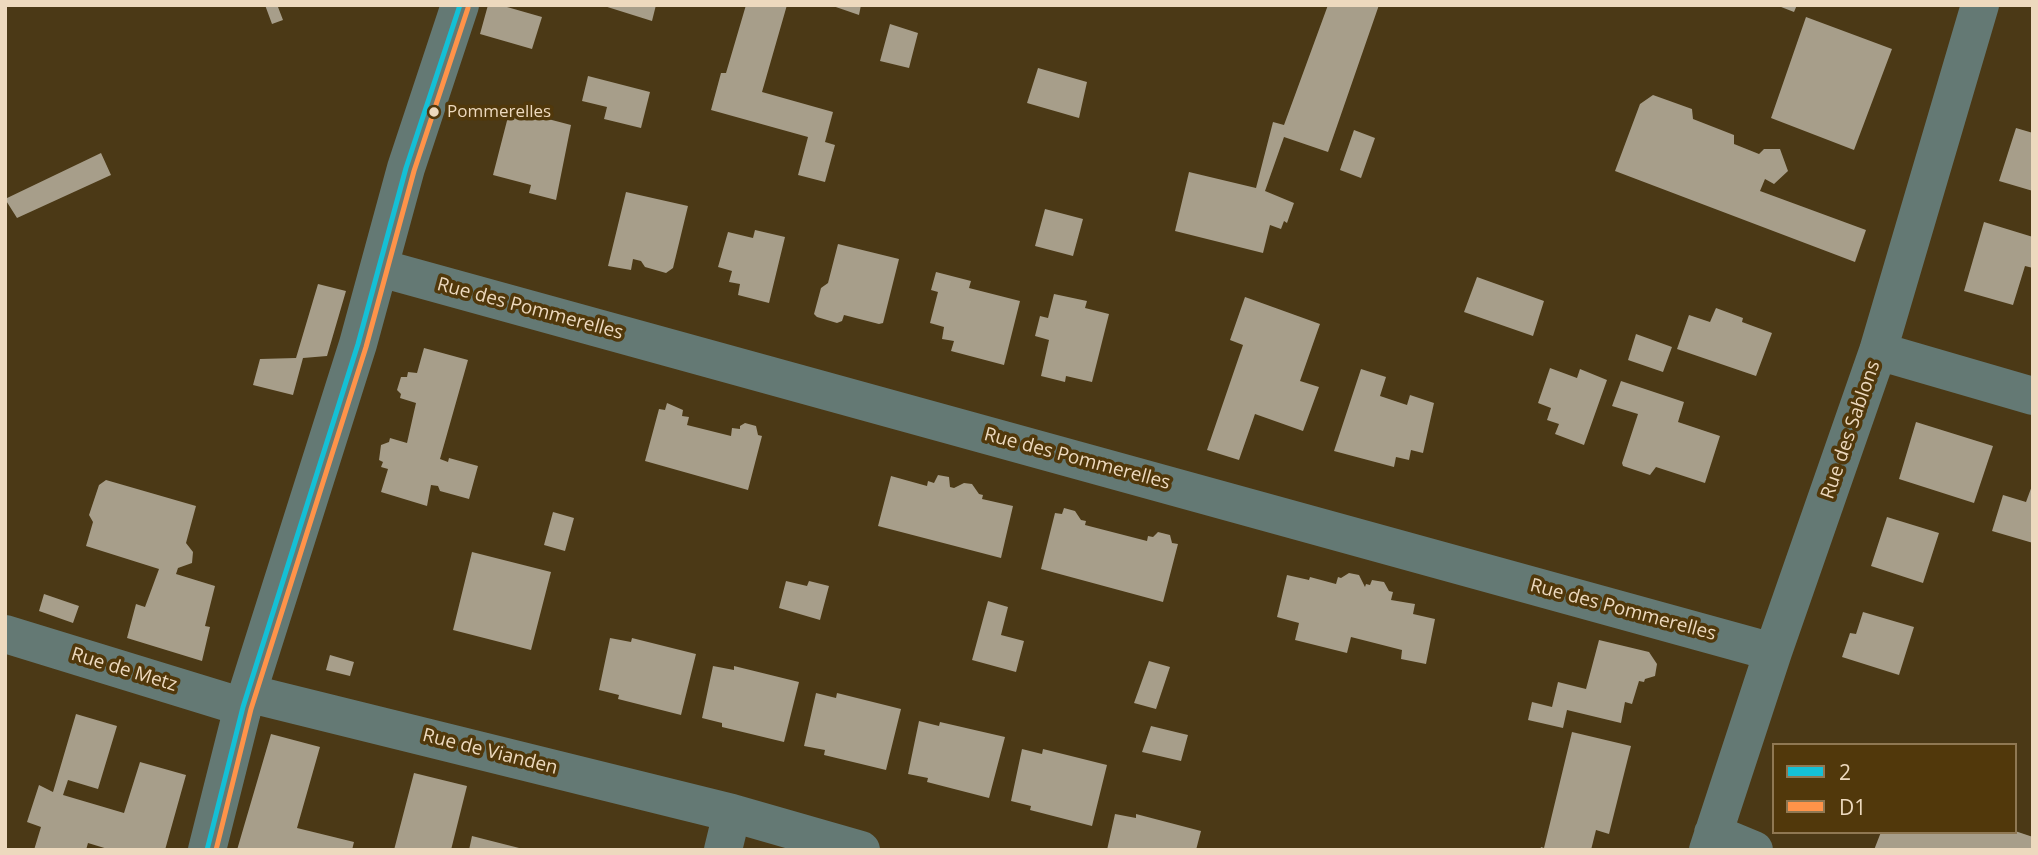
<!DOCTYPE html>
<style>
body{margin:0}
#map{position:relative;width:2038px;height:855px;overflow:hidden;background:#4b3916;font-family:"Open Sans",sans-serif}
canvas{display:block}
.frame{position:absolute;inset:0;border:7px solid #edd9be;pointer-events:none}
.legend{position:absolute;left:1772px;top:743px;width:245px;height:91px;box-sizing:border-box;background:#51380b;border:2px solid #8f7853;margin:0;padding:9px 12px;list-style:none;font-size:21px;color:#edd9be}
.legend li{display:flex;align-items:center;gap:14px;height:35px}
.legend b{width:35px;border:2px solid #8f7853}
</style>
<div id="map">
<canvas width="2038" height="855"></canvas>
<div class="frame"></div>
<ul class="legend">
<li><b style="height:9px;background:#14c0d6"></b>2</li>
<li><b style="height:9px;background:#ff9349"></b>D1</li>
</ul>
</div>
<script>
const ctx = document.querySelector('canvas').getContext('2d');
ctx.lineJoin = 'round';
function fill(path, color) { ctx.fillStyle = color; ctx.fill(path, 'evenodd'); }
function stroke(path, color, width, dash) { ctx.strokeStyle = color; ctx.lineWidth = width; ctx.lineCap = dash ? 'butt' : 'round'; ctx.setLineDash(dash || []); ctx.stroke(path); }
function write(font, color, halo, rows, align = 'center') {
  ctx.font = font + ' "Open Sans",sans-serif'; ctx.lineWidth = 7; ctx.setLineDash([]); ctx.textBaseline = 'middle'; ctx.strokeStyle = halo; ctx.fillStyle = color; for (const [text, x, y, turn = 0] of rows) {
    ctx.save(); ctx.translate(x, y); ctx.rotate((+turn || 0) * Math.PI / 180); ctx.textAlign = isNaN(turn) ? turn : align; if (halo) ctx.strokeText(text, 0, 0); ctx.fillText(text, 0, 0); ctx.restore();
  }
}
const building = new Path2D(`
 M265 5H283L278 7 283 20 272 24Z
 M488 5H500L542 17 532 49 480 34Z
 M601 5H656L652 21Z
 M746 5H787L762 92 833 112 825 142 835 145 825 182 798 175 808 137 711 110 721 73H726Z
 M830 5H861L859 15Z
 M1328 5H1379L1328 152 1284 137 1265 191 1294 203 1287 223 1284 221 1281 229 1270 225 1263 253 1175 231 1189 172 1256 188 1273 122 1284 125Z
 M1776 5H1797L1794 12Z
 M1806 17 1892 49 1854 150 1771 118Z
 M890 24 918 33 909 68 880 61Z
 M1038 68 1087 82 1079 118 1027 103Z
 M588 76 650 92 641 128 604 119 607 107 582 101Z
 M1653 95 1692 109 1693 119 1734 135V144L1759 154 1764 149H1780L1788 171 1774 184 1765 179 1760 191 1866 230 1855 262 1615 171 1640 104Z
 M510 109 571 125 556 200 529 193 531 185 493 175Z
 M2016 128 2033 133V191L1999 181Z
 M1354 130 1375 138 1361 178 1340 170Z
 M101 153 111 175 17 218 5 199Z
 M626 192 688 206 673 268 666 273 645 267 641 261 633 259 631 270 608 266Z
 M1045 209 1083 219 1073 256 1035 246Z
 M1984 222 2033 237V268L2025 266 2013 305 1964 291Z
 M755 230 785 237 769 303 738 295 740 284 729 282 732 271 718 267 728 232 753 238Z
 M838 244 899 259 883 323 879 324 844 315 842 321 837 323 817 317 814 314 821 288 828 283Z
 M936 272 971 281 969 288 1020 301 1004 365 951 351 954 341 942 339 944 327 930 323 938 292 931 290Z
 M1477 277 1544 301 1533 336 1464 312Z
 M318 284 346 291 327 356 303 358 293 395 253 385 260 359 296 358Z
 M1054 294 1087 301 1085 308 1109 314 1092 382 1066 376 1065 382 1041 376 1049 340 1035 336 1040 316 1048 318Z
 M1245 297 1320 324 1300 381 1319 387 1303 431 1255 414 1239 460 1207 450 1243 345 1230 340Z
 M1716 308 1743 318 1742 322 1772 333 1756 376 1677 349 1689 315 1710 322Z
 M1636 334 1672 347 1663 372 1628 360Z
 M424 348 468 360 440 459 448 462 449 458 478 466 469 499 440 491 438 486 431 485 427 506 381 492 388 469 381 467 383 462 379 460 381 445 389 442 390 438 407 443 416 403 400 398 401 394 397 390 401 377H407L408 372 417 373Z
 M1550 368 1577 378 1580 369 1607 380 1584 445 1555 434 1559 424 1547 420 1551 408 1538 403Z
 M1361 369 1386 377 1380 396 1407 405 1410 395 1434 403 1423 453 1411 450 1409 460 1396 457 1394 467 1334 451Z
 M1621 381 1684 402 1678 422 1720 436 1705 483 1656 467 1650 475 1623 466 1622 463 1638 414 1612 406Z
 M667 403 683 410 682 416 689 417 687 425 731 436 732 428 740 429V426L745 423 756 426 758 435 762 436 748 490 645 461 659 409 665 410Z
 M1916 422 1993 446 1974 503 1899 479Z
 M938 475 949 477 950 487 954 488 964 483 972 484 979 494 983 495 982 499 1013 506 1001 558 878 526 891 476 927 486 928 481 934 483Z
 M106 480 196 506 186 543 193 552 192 563 178 568 176 574 215 586 205 626 210 627 202 661 127 638 136 604 145 607 159 569 86 546 93 522 89 515 99 485Z
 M2033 483V543L1992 531 2003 495 2026 502Z
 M1064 508 1075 511 1081 520 1086 521 1085 525 1147 541 1148 536 1153 537 1158 532 1170 535 1172 543 1178 544 1163 602 1041 569 1055 513 1062 514Z
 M553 512 574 518 565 551 544 545Z
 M1887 517 1939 533 1923 583 1871 566Z
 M472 552 551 572 531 650 453 630Z
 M1349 573 1359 575 1365 587 1366 584 1370 585 1372 580 1384 582 1389 591 1393 592 1391 600 1415 604 1413 614 1435 619 1426 664 1401 659 1402 650 1351 637 1347 653 1295 640 1299 623 1277 617 1287 575 1309 580 1310 577 1336 584 1338 577 1341 578Z
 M786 581 807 586 809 581 829 586 820 620 779 608Z
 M44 594 79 606 73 623 39 611Z
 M988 601 1008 607 1001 635 1024 641 1016 672 972 660Z
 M1863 612 1914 627 1899 675 1842 657 1850 633 1856 634Z
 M610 638 631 642 632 638 696 654 681 715 618 699 619 695 599 690Z
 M1599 640 1649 652 1657 664 1655 676 1645 679 1644 682 1639 681 1632 704 1625 702 1621 723 1567 710 1563 728 1528 720 1532 702 1552 707 1558 682 1586 689Z
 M330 655 354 662 350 676 326 670Z
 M1149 661 1170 667 1156 709 1134 703Z
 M713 666 734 670V666L799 682 784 742 722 727V723L702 718Z
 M816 693 836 698 837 693 901 709 886 770 824 755 825 750 804 746Z
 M76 714 117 726 98 789 68 780 63 795 124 813 140 762 186 775 165 850H111L88 843 86 850H34L41 827 27 822 39 785 53 792Z
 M919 721 939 726 940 722 1005 737 989 798 927 782 928 778 908 774Z
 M1151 726 1188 735 1181 761 1142 752Z
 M1572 732 1631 746 1609 834 1596 830 1591 850H1540L1541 847 1544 848Z
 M271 734 320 747 297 828 354 842 352 850H237Z
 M1022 749 1042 754 1043 749 1107 765 1092 826 1030 810 1031 806 1011 801Z
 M414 773 467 786 451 850H394Z
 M1115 814 1136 818V814L1201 831 1196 850H1107Z
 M2015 831 2033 837V850H1874L1881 832Z
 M472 836 523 849 522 850H469Z`);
const minor = new Path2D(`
 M380 268 1773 652
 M1878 351 2033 396
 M5 634 243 707
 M247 693 732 813 861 850
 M1713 833 1754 850
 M207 850 243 707 358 344 406 168 460 5
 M723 850 732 813
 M1708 850 1773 652 1878 351 1980 5`);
const bus1 = new Path2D(`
 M207 850 243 707 358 344 406 168 460 5`);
const bus2 = new Path2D(`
 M216 850 251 709 366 347 414 171 468 8`);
const markers = [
 [434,112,6,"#edd9be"]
];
const busNames = [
 ["Pommerelles",447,112]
];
const streetNames = [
 ["Rue des Pommerelles",530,309,15],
 ["Rue des Sablons",1851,430,-71],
 ["Rue des Pommerelles",1077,459,15],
 ["Rue des Pommerelles",1623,610,15],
 ["Rue de Metz",124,670,17],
 ["Rue de Vianden",490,752,14]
];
fill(building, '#a79e8a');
stroke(minor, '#647974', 38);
stroke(bus1, '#14c0d6', 5);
stroke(bus2, '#ff9349', 5);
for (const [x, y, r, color] of markers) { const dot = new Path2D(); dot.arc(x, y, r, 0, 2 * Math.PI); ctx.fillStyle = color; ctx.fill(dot); stroke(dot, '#51380b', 2.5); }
write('17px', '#edd9be', '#51380b', busNames, 'left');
write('19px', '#edd9be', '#51380b', streetNames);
</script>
